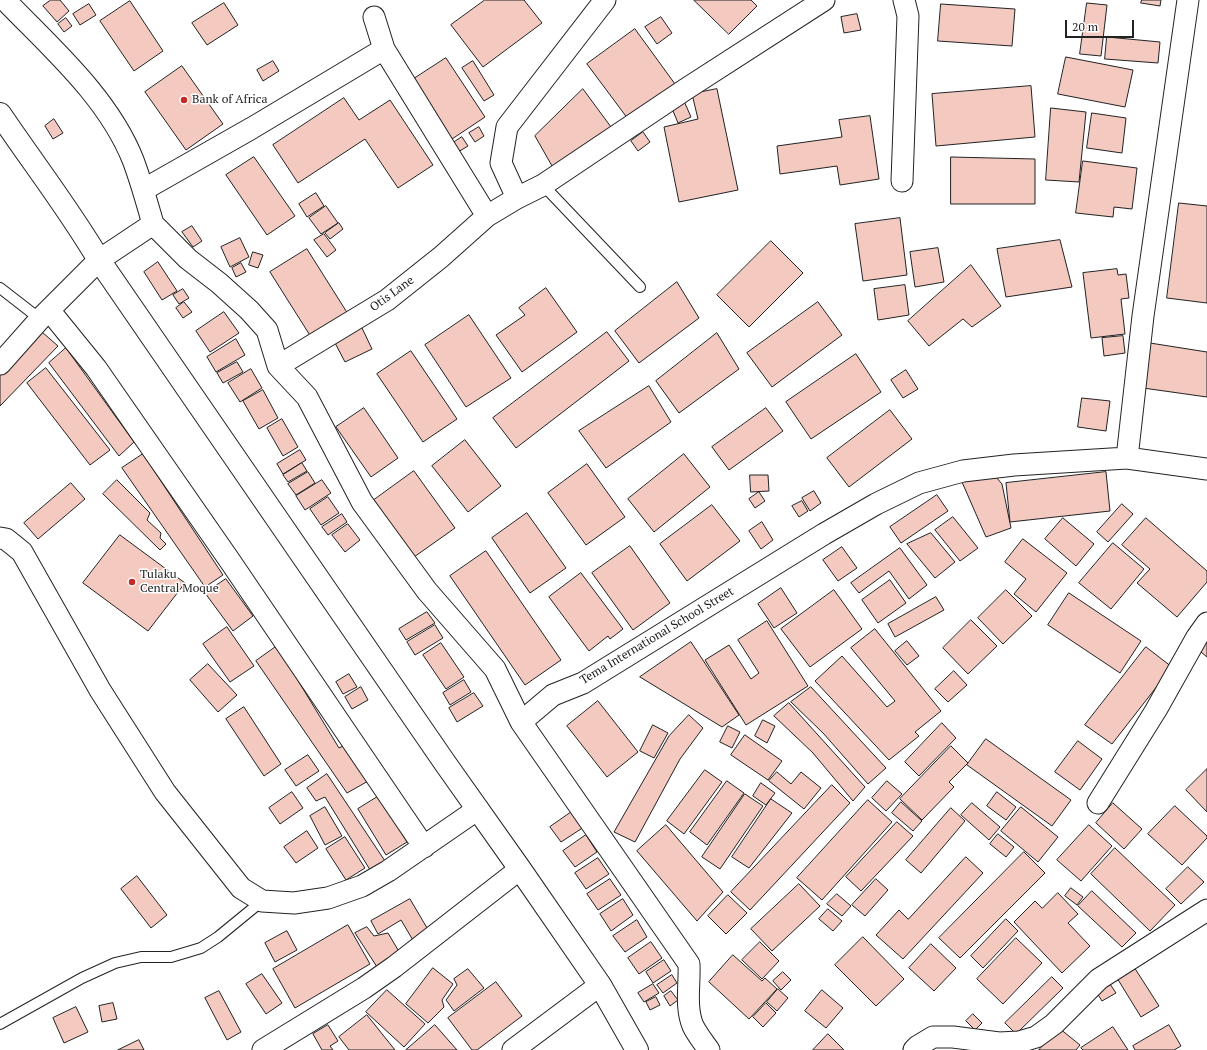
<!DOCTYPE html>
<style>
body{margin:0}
#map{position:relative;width:1207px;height:1050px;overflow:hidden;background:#fff;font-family:"PT Serif",serif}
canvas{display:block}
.scale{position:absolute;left:1065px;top:20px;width:69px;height:18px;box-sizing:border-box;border:2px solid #222;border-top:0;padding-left:5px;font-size:12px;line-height:14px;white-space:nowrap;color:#222;-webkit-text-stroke:3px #fff;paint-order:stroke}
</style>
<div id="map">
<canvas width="1207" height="1050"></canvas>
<div class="scale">20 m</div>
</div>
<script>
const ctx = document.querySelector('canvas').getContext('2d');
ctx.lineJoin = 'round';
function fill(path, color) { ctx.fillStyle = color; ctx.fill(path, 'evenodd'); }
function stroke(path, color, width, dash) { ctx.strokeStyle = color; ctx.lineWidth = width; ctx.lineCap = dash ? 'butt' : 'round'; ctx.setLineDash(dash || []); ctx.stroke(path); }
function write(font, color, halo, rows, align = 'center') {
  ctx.font = font + ' "PT Serif",serif'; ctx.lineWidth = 3; ctx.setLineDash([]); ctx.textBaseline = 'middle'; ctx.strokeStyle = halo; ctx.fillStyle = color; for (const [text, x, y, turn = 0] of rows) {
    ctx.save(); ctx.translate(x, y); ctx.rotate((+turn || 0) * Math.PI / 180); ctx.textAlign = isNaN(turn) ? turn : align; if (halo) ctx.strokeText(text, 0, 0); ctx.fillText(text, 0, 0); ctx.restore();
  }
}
const building = new Path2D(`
 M51 0H60L69 11 57 22 43 6Z
 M485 0H524L542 23 483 67 451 25Z
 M694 0H751L757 6 729 34Z
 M1142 0H1161L1160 6 1141 3Z
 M130 1 163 51 134 71 100 21Z
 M224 3 238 25 207 45 192 23Z
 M1087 3 1107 5 1101 56 1080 54Z
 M89 4 96 15 80 25 73 14Z
 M941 4 1015 9 1012 46 938 41Z
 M857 14 861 30 844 33 841 17Z
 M661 17 672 33 657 44 645 27Z
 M66 18 72 26 64 32 58 24Z
 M635 29 675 84 628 119 587 64Z
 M1107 37 1160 42 1158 63 1105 59Z
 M1066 57 1133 70 1125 107 1058 94Z
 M446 58 485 117 449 141 409 82Z
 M273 61 279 71 263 81 257 70Z
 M473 61 494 95 484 101 462 68Z
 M182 66 223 124 186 150 145 92Z
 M1031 86 1035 137 936 146 932 94Z
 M583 89 611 127 556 173 535 136Z
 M717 89 738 190 679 202 664 127 698 119 692 94Z
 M344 98 359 120 390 100 433 165 398 188 365 139 298 183 273 145Z
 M684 101 691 117 678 123 671 106Z
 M1051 108 1086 112 1079 182 1046 180Z
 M1092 113 1126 118 1122 153 1087 148Z
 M870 116 879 179 840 185 837 166 780 174 777 146 842 137 839 120Z
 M54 119 63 133 53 139 45 126Z
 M479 127 484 136 475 142 469 133Z
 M643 132 650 142 638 151 631 141Z
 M462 137 468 146 458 152 453 143Z
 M254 157 295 216 267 235 226 175Z
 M951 157 1035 159V204H951Z
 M1083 161 1137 168 1132 209 1114 207 1113 217 1076 213Z
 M316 193 324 206 307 217 299 204Z
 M1179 203 1207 206V303L1167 298Z
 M326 206 338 223 321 234 309 218Z
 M900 218 907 275 863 281 855 224Z
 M339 223 343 229 330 239 325 233Z
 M192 226 202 241 193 247 182 232Z
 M324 234 336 250 327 257 314 240Z
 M240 238 249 257 230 267 221 247Z
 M1060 240 1072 287 1006 297 997 249Z
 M771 241 803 273 749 327 717 295Z
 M938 248 944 282 915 287 910 252Z
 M307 249 348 314 311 337 270 272Z
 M253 252 263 255 258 268 249 265Z
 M158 262 177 291 162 300 144 272Z
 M241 263 246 272 236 277 232 268Z
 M971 265 1001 306 972 327 963 319 929 346 908 321Z
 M1117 269 1118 275 1126 274 1129 298 1121 299 1125 334 1091 338 1083 273Z
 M677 282 699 318 639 363 615 331Z
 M905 285 909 315 878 320 874 289Z
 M546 288 577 332 522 372 496 335 525 315 519 308Z
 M183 289 189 298 179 304 173 295Z
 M184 302 192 312 183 318 176 308Z
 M818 302 842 335 772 387 747 353Z
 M224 312 239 333 210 352 196 331Z
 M469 315 511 378 466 407 425 345Z
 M362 328 372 349 345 362 334 341Z
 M42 332 58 346 0 406V375Z
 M607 332 629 361 516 448 493 418Z
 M717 333 739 369 679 413 656 381Z
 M1123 336 1125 353 1104 356 1102 338Z
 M236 339 245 355 216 372 207 357Z
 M1150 343 1207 352V397L1143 388Z
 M66 348 134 442 119 456 49 363Z
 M411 351 457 419 423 442 377 374Z
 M856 354 881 392 811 439 786 402Z
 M237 362 243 372 223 383 217 373Z
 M46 368 110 450 90 465 27 383Z
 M251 369 262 388 240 402 228 383Z
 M906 370 918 389 903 398 891 380Z
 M649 386 671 422 606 468 579 431Z
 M263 390 278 418 259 429 243 401Z
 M1082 398 1110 401 1106 431 1078 427Z
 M364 408 398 458 371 477 336 427Z
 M766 408 783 431 729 470 712 447Z
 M890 410 912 439 849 487 827 458Z
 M282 419 298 447 283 456 267 428Z
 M465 440 501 486 468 512 432 466Z
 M300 450 306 460 283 474 277 464Z
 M143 454 223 575 205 587 122 468Z
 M684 454 710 487 654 532 628 499Z
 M302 463 307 471 288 482 283 475Z
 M587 464 625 517 586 545 548 493Z
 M990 470 1002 484 1011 528 986 537 962 482Z
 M414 471 455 528 414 557 374 500Z
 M308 472 315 483 296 495 288 484Z
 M1106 472 1110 511 1010 522 1006 483Z
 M750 475H768L769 491 751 492Z
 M117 480 150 513 147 520 161 533 160 538 166 544 160 550 103 494Z
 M322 480 331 493 305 510 296 496Z
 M71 483 85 499 38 539 24 523Z
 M814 491 821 503 810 511 802 498Z
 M759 492 765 501 755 508 749 499Z
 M937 495 948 511 901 543 890 527Z
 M328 497 339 513 321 525 310 509Z
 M802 501 808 511 799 517 792 506Z
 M1122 504 1133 514 1108 542 1097 532Z
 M712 505 740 541 687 581 660 544Z
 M527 513 566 568 530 593 492 538Z
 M342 514 347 522 328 535 322 527Z
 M953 517 978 548 960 561 935 530Z
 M1063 518 1094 544 1076 566 1045 539Z
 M1146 518 1207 571V582L1177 617 1137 583 1150 569 1122 545Z
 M762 522 773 540 761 549 749 531Z
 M348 524 360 540 345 552 332 535Z
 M931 533 955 562 935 578 907 544Z
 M120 535 185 583 148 631 83 583Z
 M1023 539 1067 573 1036 612 1014 594 1026 579 1005 562Z
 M1113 543 1144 569 1111 609 1079 583Z
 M630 546 670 603 633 630 592 573Z
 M842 547 857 568 838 581 823 560Z
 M900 548 927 585 909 599 889 571 859 593 851 583Z
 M486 551 561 660 525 685 450 576Z
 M581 573 623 629 610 639 608 636 589 651 549 597Z
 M226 579 253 616 233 631 205 593Z
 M890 580 906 603 878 623 862 600Z
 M781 588 797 613 774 628 758 604Z
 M834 590 862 629 810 667 781 629Z
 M1006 590 1032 616 1003 644 978 618Z
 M1069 593 1141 641 1120 673 1048 625Z
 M936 597 944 610 895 637 888 624Z
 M427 612 435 623 406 640 399 629Z
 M971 620 997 646 968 674 943 648Z
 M767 621 808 686 746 725 705 660 729 645 751 679 759 673 738 640Z
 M435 625 443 638 415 655 407 642Z
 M227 627 254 666 230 682 203 644Z
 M875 629 941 711 915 732 919 736 889 760 815 681 842 656 887 707 895 701 851 648Z
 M1207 640V657L1196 648Z
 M907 641 919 656 907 665 895 651Z
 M691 642 739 715 722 727 640 677Z
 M441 643 464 677 446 689 423 655Z
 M277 646 339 748 347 744 370 780 347 793 256 661Z
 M1146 647 1172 667 1112 744 1085 725Z
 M208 664 237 695 218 712 190 680Z
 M954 671 967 685 948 702 935 689Z
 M349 674 357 687 343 694 336 682Z
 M464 680 471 692 450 705 443 693Z
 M361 687 368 700 352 709 345 697Z
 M811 687 886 768 868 784 823 733 791 702Z
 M474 693 483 706 457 722 449 708Z
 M598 701 638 752 607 777 567 726Z
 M789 703 865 787 853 801 813 753 774 716Z
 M244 707 281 764 264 776 226 719Z
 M689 715 703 728 680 759 635 842 614 832 669 736Z
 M763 720 775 726 767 743 755 736Z
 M942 723 956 738 919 776 905 762Z
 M653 725 668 733 654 758 640 751Z
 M728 726 740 732 732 748 720 742Z
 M745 735 782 761 768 780 731 755Z
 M986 739 1071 800 1052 826 967 765Z
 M1078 741 1102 759 1080 790 1055 772Z
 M951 746 968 763 949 782 954 787 922 820 900 799Z
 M308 755 319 771 296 786 285 770Z
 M1207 769V812L1186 790Z
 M705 770 722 782 684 834 667 821Z
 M777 772 791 784 801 772 821 788 804 809 769 781Z
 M327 774 387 864 372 873 325 797 316 801 307 788Z
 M727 781 744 793 707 845 690 832Z
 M887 781 902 794 886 811 872 798Z
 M761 783 775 793 766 805 753 796Z
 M832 785 850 803 750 910 731 892Z
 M292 792 303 808 280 824 269 808Z
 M997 792 1016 807 1006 820 987 806Z
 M745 794 763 806 720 869 702 857Z
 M379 796 407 842 386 855 358 809Z
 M771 799 792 813 749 868 732 857Z
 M868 800 892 822 822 900 797 878Z
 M901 802 922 821 913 831 892 813Z
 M972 803 1000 827 989 840 961 815Z
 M1113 803 1142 829 1124 849 1096 823Z
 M1175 806 1207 836V838L1182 865 1148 834Z
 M325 807 342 836 325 845 310 816Z
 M1021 807 1058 837 1038 862 1001 831Z
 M951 808 965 821 921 873 906 860Z
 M573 811 584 827 561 842 550 827Z
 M897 822 913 836 861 891 846 877Z
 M666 825 723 892 697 921 637 851Z
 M1089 825 1112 846 1081 881 1057 860Z
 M307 831 318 848 296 863 284 847Z
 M998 834 1014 847 1006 857 990 844Z
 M586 835 597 852 575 867 563 851Z
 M345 837 365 868 346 880 326 849Z
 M1115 848 1175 905 1150 931 1091 874Z
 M1024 852 1045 873 960 958 939 938Z
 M966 857 983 873 903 959 876 935 899 910 908 919Z
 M598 858 609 874 586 889 575 873Z
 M1188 867 1204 882 1181 904 1166 889Z
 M137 876 167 915 151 928 121 889Z
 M610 879 621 895 598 910 587 894Z
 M876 879 888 890 865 916 852 905Z
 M799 884 820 906 772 951 751 929Z
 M1071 888 1083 897 1077 905 1065 896Z
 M1092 891 1136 933 1122 947 1078 906Z
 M1058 893 1078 914 1068 923 1090 946 1062 973 1014 922 1035 901 1042 908Z
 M837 894 851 906 842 916 827 904Z
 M728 895 747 913 726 934 708 916Z
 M410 899 430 933 414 942 401 920 378 934 371 921Z
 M623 899 633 915 611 931 600 914Z
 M828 909 842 921 833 931 819 919Z
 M1006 919 1018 931 983 968 971 956Z
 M637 920 647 937 625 952 613 936Z
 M348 925 370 964 295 1008 273 969Z
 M367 927 374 936 388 933 401 955 379 970 355 933Z
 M287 931 297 950 275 962 265 943Z
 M863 937 904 979 876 1006 835 965Z
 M1016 938 1042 963 1003 1004 977 979Z
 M651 942 662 958 639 974 628 958Z
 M760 942 779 961 762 979 742 960Z
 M931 944 956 968 934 991 909 968Z
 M733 955 762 981 765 978 777 989 749 1019 709 982Z
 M664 960 671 971 653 983 646 972Z
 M1134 967 1159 1006 1141 1017 1117 978Z
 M433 968 453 984 442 1000 444 1007 428 1023 406 1004Z
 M468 969 484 988 454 1011 446 1000 457 985 454 979Z
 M783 972 791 980 781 990 773 981Z
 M262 974 282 1003 266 1014 246 984Z
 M672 975 677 983 663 993 657 985Z
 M1052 977 1063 988 1016 1034 1005 1023Z
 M1108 981 1116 993 1102 1001 1095 990Z
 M496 982 522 1016 477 1050H472L448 1018Z
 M653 984 659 993 644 1002 638 993Z
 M778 989 788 998 777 1011 767 1002Z
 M387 990 425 1024 404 1047 366 1012Z
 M822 990 843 1008 826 1028 805 1011Z
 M219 991 241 1032 227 1040 205 998Z
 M671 991 678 1000 670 1006 664 996Z
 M656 997 660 1005 650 1010 646 1002Z
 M113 1003 117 1019 102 1022 99 1006Z
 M766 1003 776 1013 763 1027 753 1017Z
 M76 1007 88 1032 64 1043 53 1018Z
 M973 1014 982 1023 975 1030 966 1021Z
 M367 1015 395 1050H349L339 1037Z
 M328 1025 338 1041 330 1046 333 1050H322L313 1034Z
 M435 1025 457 1050H406Z
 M1169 1025 1181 1046 1174 1050H1135L1133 1046Z
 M1113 1027 1128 1050H1083L1081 1048Z
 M1059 1028 1080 1045 1076 1050H1039Z
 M828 1034 844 1050H813Z
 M139 1040 144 1050H118Z`);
const service = new Path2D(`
 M543 185 640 287
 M0 288 40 319
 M0 1024 82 978 115 963 141 957H171L201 948 218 937 262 901`);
const minor = new Path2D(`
 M5 0C51 48 108 97 133 160 141 181 147 203 153 224
 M374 17 384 49 487 216
 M902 181 908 16 904 0
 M143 190 252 128 384 49
 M517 198 543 185 686 89 824 0
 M49 310 96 368 230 561 424 847
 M0 364 40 319 99 260 153 224 188 259 219 283 249 310 267 330 278 366 307 397 362 502 427 591 495 669 521 722 553 695 583 683 824 534 876 504 919 483 963 471 1014 465 1127 458 1207 469
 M278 366 387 300 441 257 487 216 517 198 501 163 507 127 605 0
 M1127 458 1143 316 1188 0
 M0 538 6 539 22 552 100 690 165 792 241 888 262 901 294 903 328 898 362 886 388 871 478 809
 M521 722 689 964C690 984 685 1007 693 1026 697 1034 703 1042 709 1050
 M1098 803 1156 710 1197 637 1207 623
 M263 1050 364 988 394 967 520 869
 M513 1050 600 985
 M914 1050 918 1046 933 1037H953L999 1043 1019 1042 1036 1037 1054 1024 1099 979 1207 910`);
const trunk = new Path2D(`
 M0 114C33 163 69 209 99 260L445 763 520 869 600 985 637 1050`);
const markers = [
 [184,100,4,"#c62828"],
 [132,582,4,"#c62828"]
];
const poiNames = [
 ["Bank of Africa",192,100],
 ["Tulaku",140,575],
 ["Central Moque",140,589]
];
const streetNames = [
 ["Otis Lane",392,294,-36],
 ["Tema International School Street",657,636,-31]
];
fill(building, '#f3c9c0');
stroke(building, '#222', 1);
stroke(service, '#222', 12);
stroke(minor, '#222', 23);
stroke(trunk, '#222', 24);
stroke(service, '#fff', 10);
stroke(minor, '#fff', 21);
stroke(trunk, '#fff', 22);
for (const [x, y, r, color] of markers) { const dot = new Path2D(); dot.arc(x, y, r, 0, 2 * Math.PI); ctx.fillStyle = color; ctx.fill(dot); stroke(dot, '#fff', 1.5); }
write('12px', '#222', '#fff', poiNames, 'left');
write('12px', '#222', '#fff', streetNames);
</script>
